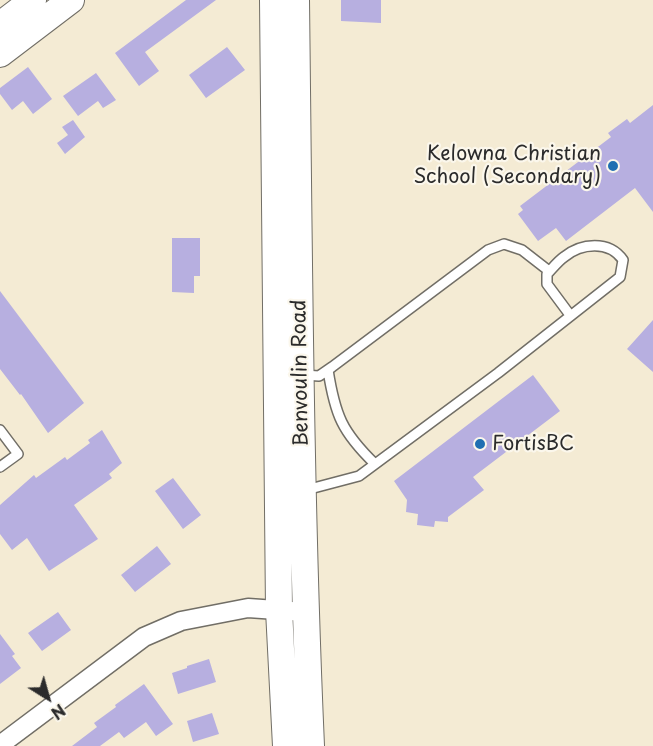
<!DOCTYPE html>
<style>
body{margin:0}
#map{position:relative;width:653px;height:746px;overflow:hidden;background:#f4ebd4;font-family:"Playpen Sans",sans-serif}
canvas{display:block}
.north{position:absolute;left:18px;top:668px;width:60px;height:60px;-webkit-text-stroke:4px #fbf7ec;paint-order:stroke;rotate:143deg;font-size:16px;font-weight:700;line-height:24px;text-align:center;color:#2b2b2b}
.north::after{content:'';display:block;margin:auto;width:21px;height:27px;background:#2b2b2b;clip-path:polygon(50% 0,100% 100%,50% 72%,0 100%)}
</style>
<div id="map">
<canvas width="653" height="746"></canvas>
<div class="north">N</div>
</div>
<script>
const ctx = document.querySelector('canvas').getContext('2d');
ctx.lineJoin = 'round';
function fill(path, color) { ctx.fillStyle = color; ctx.fill(path, 'evenodd'); }
function stroke(path, color, width, dash) { ctx.strokeStyle = color; ctx.lineWidth = width; ctx.lineCap = dash ? 'butt' : 'round'; ctx.setLineDash(dash || []); ctx.stroke(path); }
function write(font, color, halo, rows, align = 'center') {
  ctx.font = font + ' "Playpen Sans",sans-serif'; ctx.lineWidth = 4.5; ctx.setLineDash([]); ctx.textBaseline = 'middle'; ctx.strokeStyle = halo; ctx.fillStyle = color; for (const [text, x, y, turn = 0] of rows) {
    ctx.save(); ctx.translate(x, y); ctx.rotate((+turn || 0) * Math.PI / 180); ctx.textAlign = isNaN(turn) ? turn : align; if (halo) ctx.strokeText(text, 0, 0); ctx.fillText(text, 0, 0); ctx.restore();
  }
}
const building = new Path2D(`
 M186 0H216L145 52 159 71 139 86 115 53Z
 M341 0H381V23L341 21Z
 M227 47 245 70 206 98 189 75Z
 M28 67 52 99 33 114 23 101 12 110 0 94V88Z
 M96 73 116 100 103 108 98 101 78 116 63 96Z
 M653 105V212L635 188 566 241 556 228 538 241 518 214 523 210 520 206 611 137 608 133 627 119 630 123Z
 M73 120 85 137 65 154 57 143 68 135 62 127Z
 M172 238H200V276H194V293L172 292Z
 M0 291 84 403 48 433 21 394 20 395 0 369Z
 M653 320V372L627 349Z
 M533 375 560 411 473 477 484 490 448 517V522L435 521 434 527 417 525 418 514 406 512 407 500 394 481Z
 M102 430 122 463 109 474 112 478 74 505 98 539 49 571 27 538 12 550 0 534V505L34 475 36 478 65 457 67 460 90 443 88 440Z
 M173 478 201 515 183 529 155 491Z
 M157 546 171 564 135 592 121 575Z
 M58 612 71 630 42 651 28 633Z
 M0 634 15 654 12 656 21 668 0 684Z
 M209 659 216 682 178 694 172 673 187 668V666Z
 M144 684 173 724 156 736 146 722 124 738 119 732 100 746H72L97 727 94 723 116 707 115 705Z
 M212 713 219 734 193 742 187 721Z`);
const lane = new Path2D(`
 M328 370C335 415 342 432 375 464
 M303 375 319 376 332 367 488 250 504 244 522 250 549 271
 M0 430 18 454 0 467
 M306 490 359 476 498 373 620 277 623 260C609 240 581 243 564 257 557 262 552 269 547 274V284L570 315`);
const street = new Path2D(`
 M0 745 144 637 181 621 248 608 305 612`);
const secondary = new Path2D(`
 M273 0 279 610 286 746
 M296 0C299 249 300 498 311 746
 M0 25 33 0
 M0 54 71 0`);
const markers = [
 [613,166,6,"#1f6fb2"],
 [480,444,6,"#1f6fb2"]
];
const poiNames = [
 ["Kelowna Christian",601,154],
 ["School (Secondary)",601,177],
 ["FortisBC",492,444,"left"]
];
const streetNames = [
 ["Benvoulin Road",301,373,-91]
];
fill(building, '#b7afe0');
stroke(lane, '#716e66', 12);
stroke(street, '#716e66', 21);
stroke(secondary, '#716e66', 28);
stroke(lane, '#fff', 9);
stroke(street, '#fff', 18);
stroke(secondary, '#fff', 26);
for (const [x, y, r, color] of markers) { const dot = new Path2D(); dot.arc(x, y, r, 0, 2 * Math.PI); ctx.fillStyle = color; ctx.fill(dot); stroke(dot, '#fbf7ec', 2); }
write('20px', '#2b2b2b', '#fbf7ec', poiNames, 'right');
write('20px', '#2b2b2b', '#fbf7ec', streetNames);
</script>
